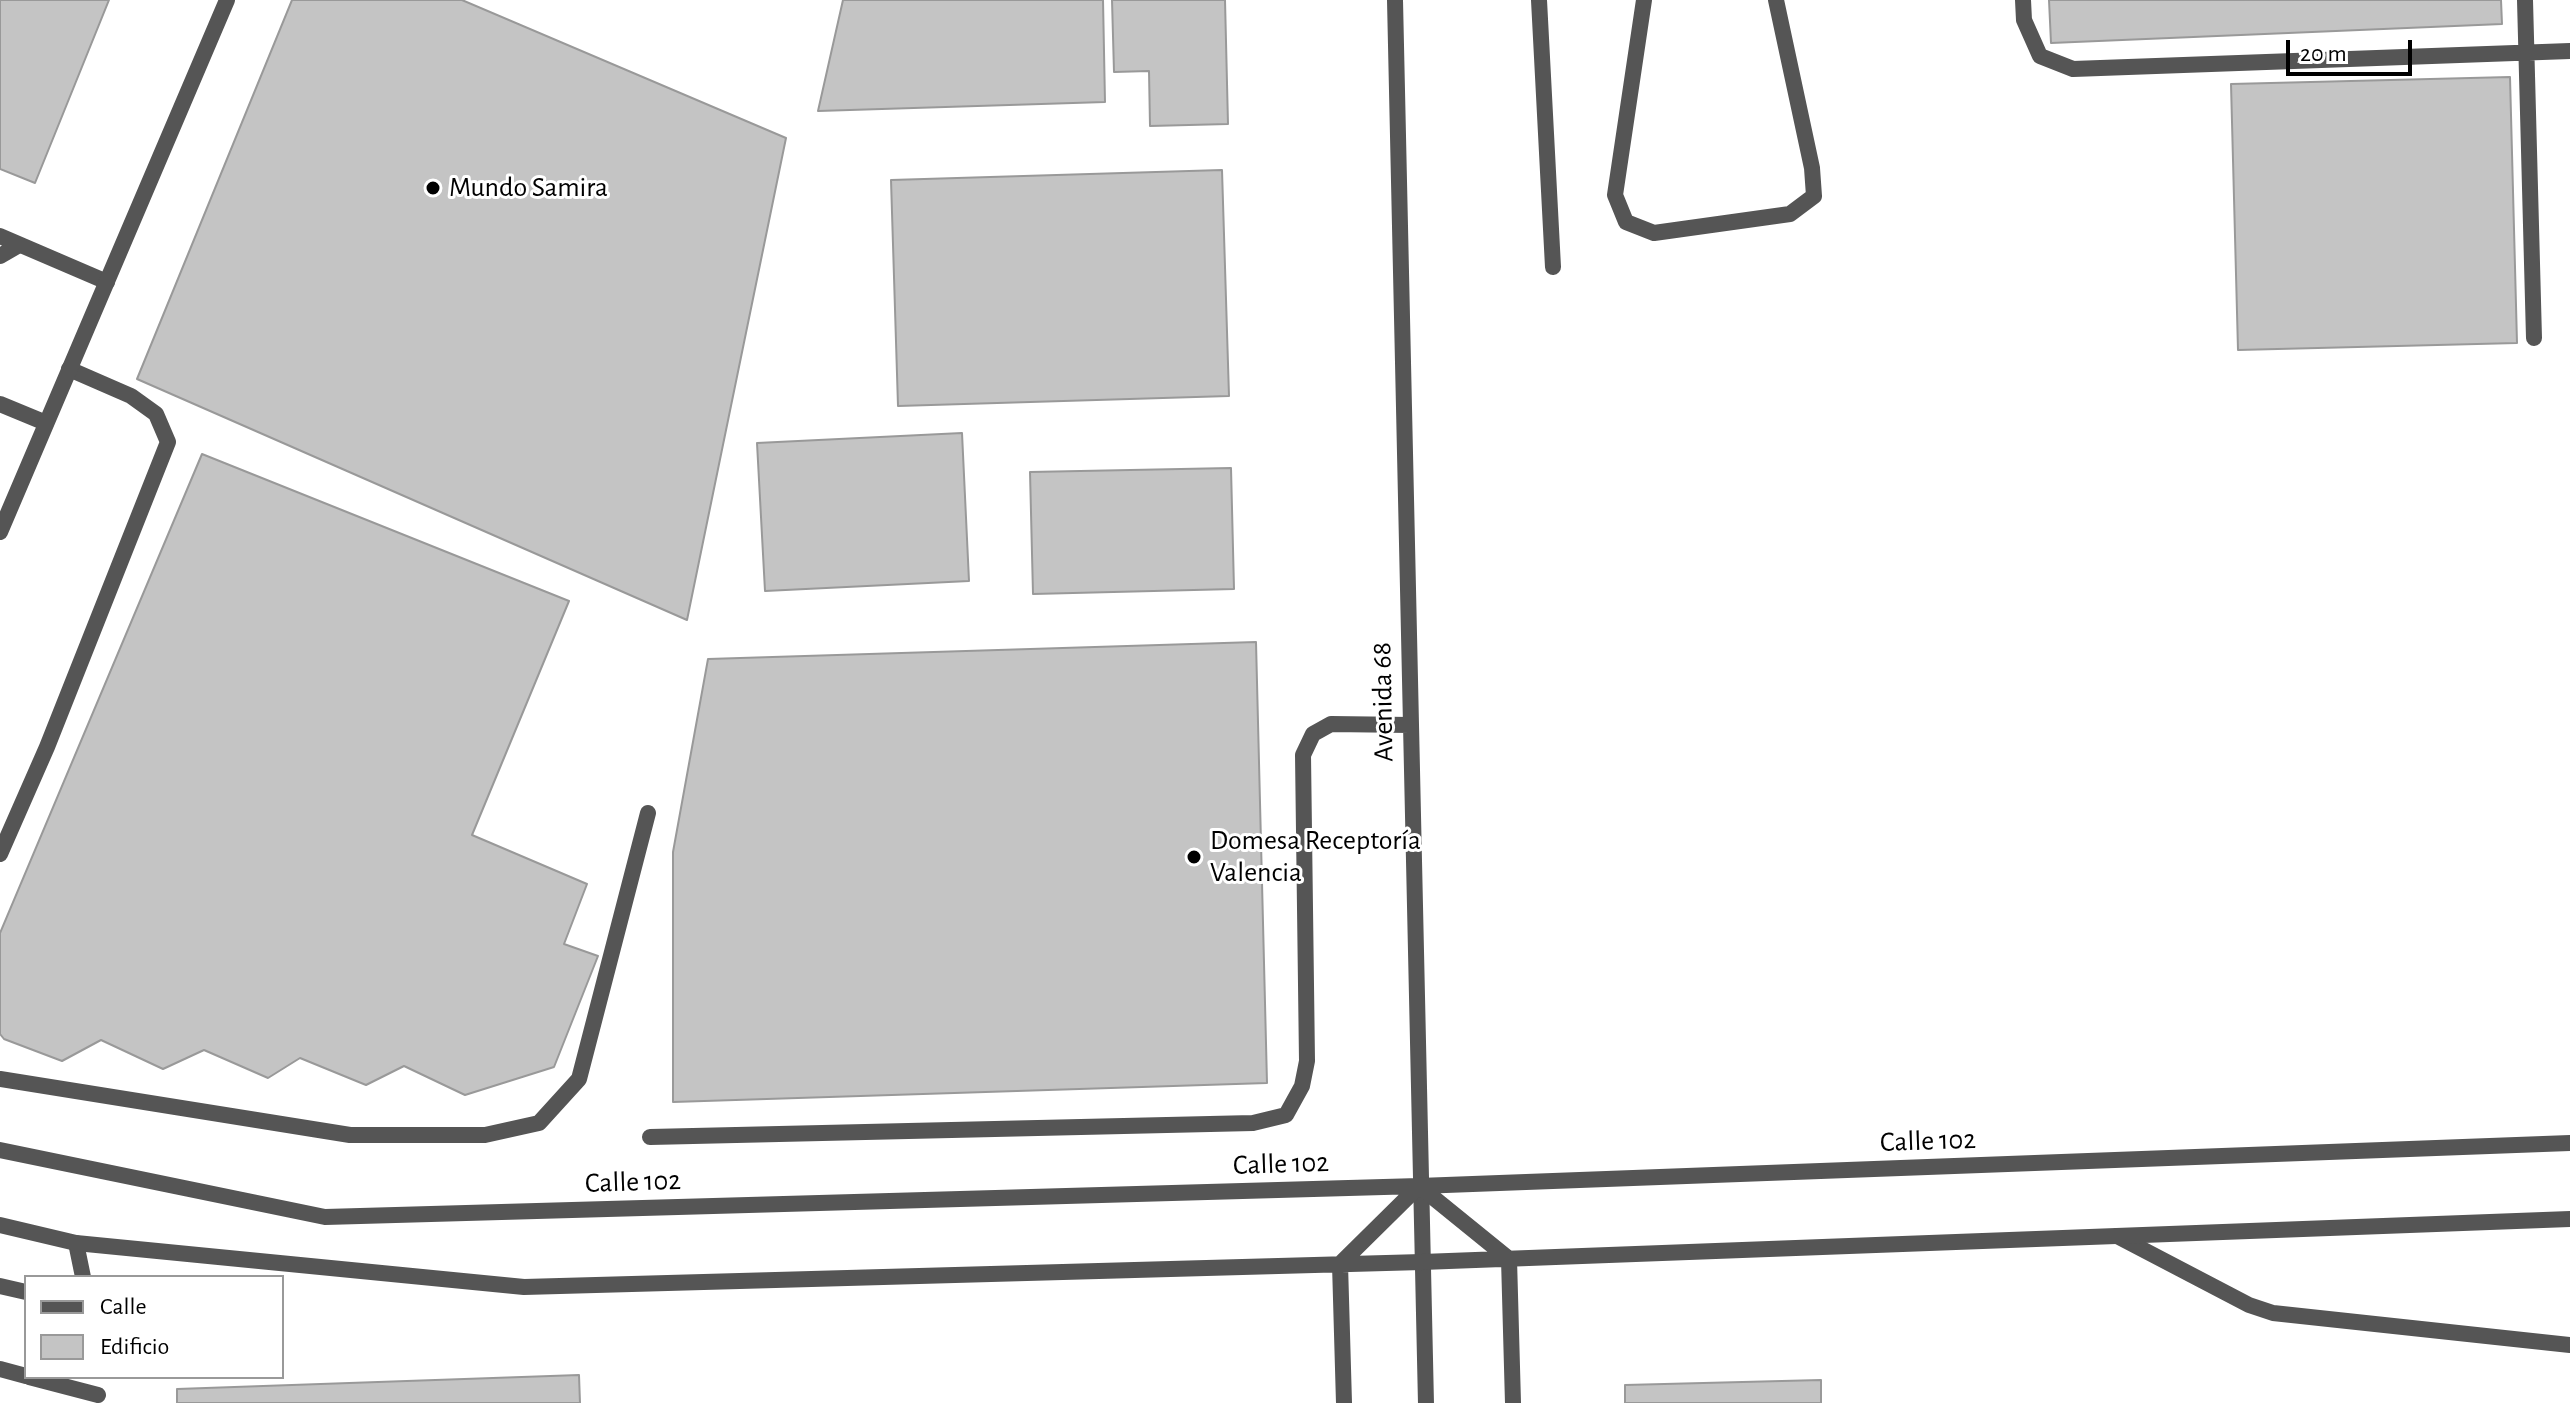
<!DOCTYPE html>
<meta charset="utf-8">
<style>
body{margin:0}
#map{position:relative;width:2570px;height:1403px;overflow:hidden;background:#fff;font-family:"Alegreya Sans",sans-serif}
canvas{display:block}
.legend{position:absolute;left:24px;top:1275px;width:260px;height:104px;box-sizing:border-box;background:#fff;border:2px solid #999;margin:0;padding:10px 14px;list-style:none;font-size:24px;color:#000}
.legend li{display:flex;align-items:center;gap:16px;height:40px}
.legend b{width:40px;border:2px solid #999}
.scale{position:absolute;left:2286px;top:40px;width:126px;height:36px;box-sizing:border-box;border:4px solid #000;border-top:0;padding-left:10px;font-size:24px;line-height:28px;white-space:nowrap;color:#000;-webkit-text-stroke:6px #fff;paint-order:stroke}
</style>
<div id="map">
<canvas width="2570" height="1403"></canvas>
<ul class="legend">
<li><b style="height:10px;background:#555"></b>Calle</li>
<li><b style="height:22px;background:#c4c4c4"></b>Edificio</li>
</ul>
<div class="scale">20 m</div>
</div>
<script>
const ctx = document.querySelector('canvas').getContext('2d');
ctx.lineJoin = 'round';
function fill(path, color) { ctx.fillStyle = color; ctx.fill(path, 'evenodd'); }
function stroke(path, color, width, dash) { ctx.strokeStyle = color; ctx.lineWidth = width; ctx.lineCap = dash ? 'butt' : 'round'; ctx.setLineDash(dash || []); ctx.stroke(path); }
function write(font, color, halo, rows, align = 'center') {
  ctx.font = font + ' "Alegreya Sans",sans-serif'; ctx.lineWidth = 6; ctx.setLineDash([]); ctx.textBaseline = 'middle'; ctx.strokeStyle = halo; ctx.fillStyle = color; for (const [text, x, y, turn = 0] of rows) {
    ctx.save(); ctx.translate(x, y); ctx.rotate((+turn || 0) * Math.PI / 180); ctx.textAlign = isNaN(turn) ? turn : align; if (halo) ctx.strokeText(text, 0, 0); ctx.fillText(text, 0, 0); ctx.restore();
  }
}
const building = new Path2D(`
 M0 0H109L35 183 0 169Z
 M292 0H462L786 138 687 620 137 379Z
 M843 0H1103L1105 102 818 111Z
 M1112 0H1225L1228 124 1150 126 1149 71 1114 72Z
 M2049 0H2501L2502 24 2051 43Z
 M2510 77 2517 343 2238 350 2231 84Z
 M1222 170 1229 396 898 406 891 180Z
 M962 433 969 581 765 591 757 443Z
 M202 454 569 601 472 835 587 884 564 944 598 956 554 1067 465 1095 404 1066 366 1085 300 1058 268 1078 204 1050 163 1069 101 1040 62 1061 4 1039 0 1034V933Z
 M1231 468 1234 589 1033 594 1030 472Z
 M1256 642 1267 1083 673 1102V852L708 659Z
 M579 1375 580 1403H177V1389Z
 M1821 1380V1403H1625V1385Z`);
const service = new Path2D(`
 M1395 0 1426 1403
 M1539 0 1553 267
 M1644 0 1615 195 1626 222 1654 233 1790 214 1814 196 1812 168 1776 0
 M2023 0 2024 20 2040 56 2073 69 2570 51
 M2525 0 2534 338
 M0 236 107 282
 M0 256 19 245
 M0 404 46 423
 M0 854 47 747 168 442 156 414 131 396 69 369
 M0 1079 350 1135H485L539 1123 579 1079 648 813
 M650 1137 1253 1123 1286 1115 1302 1086 1307 1061 1303 755 1313 734 1331 724 1410 725
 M2117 1236 2249 1305 2273 1313 2570 1345
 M76 1243 83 1277
 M0 1286 26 1292
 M0 1369 26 1376
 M29 1377 98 1395`);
const minor = new Path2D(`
 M0 532 227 0
 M0 1150 325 1217 1419 1186 2570 1143
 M0 1225 76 1243 524 1287 1422 1262 2570 1219
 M1344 1403 1340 1264 1419 1186 1509 1259 1513 1403`);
const markers = [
 [433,188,8,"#000"],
 [1194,857,8,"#000"]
];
const poiNames = [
 ["Mundo Samira",449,188],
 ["Domesa Receptoría",1210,841],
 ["Valencia",1210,873]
];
const streetNames = [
 ["Avenida 68",1383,702,-91],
 ["Calle 102",1928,1141,-2],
 ["Calle 102",1281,1164,-2],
 ["Calle 102",633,1182,-2]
];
fill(building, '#c4c4c4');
stroke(building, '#999', 2);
stroke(service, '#555', 16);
stroke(minor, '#555', 16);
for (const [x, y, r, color] of markers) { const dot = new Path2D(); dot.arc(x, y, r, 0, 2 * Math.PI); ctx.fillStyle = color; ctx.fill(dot); stroke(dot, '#fff', 3); }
write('28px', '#000', '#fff', poiNames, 'left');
write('28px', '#000', '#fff', streetNames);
</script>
